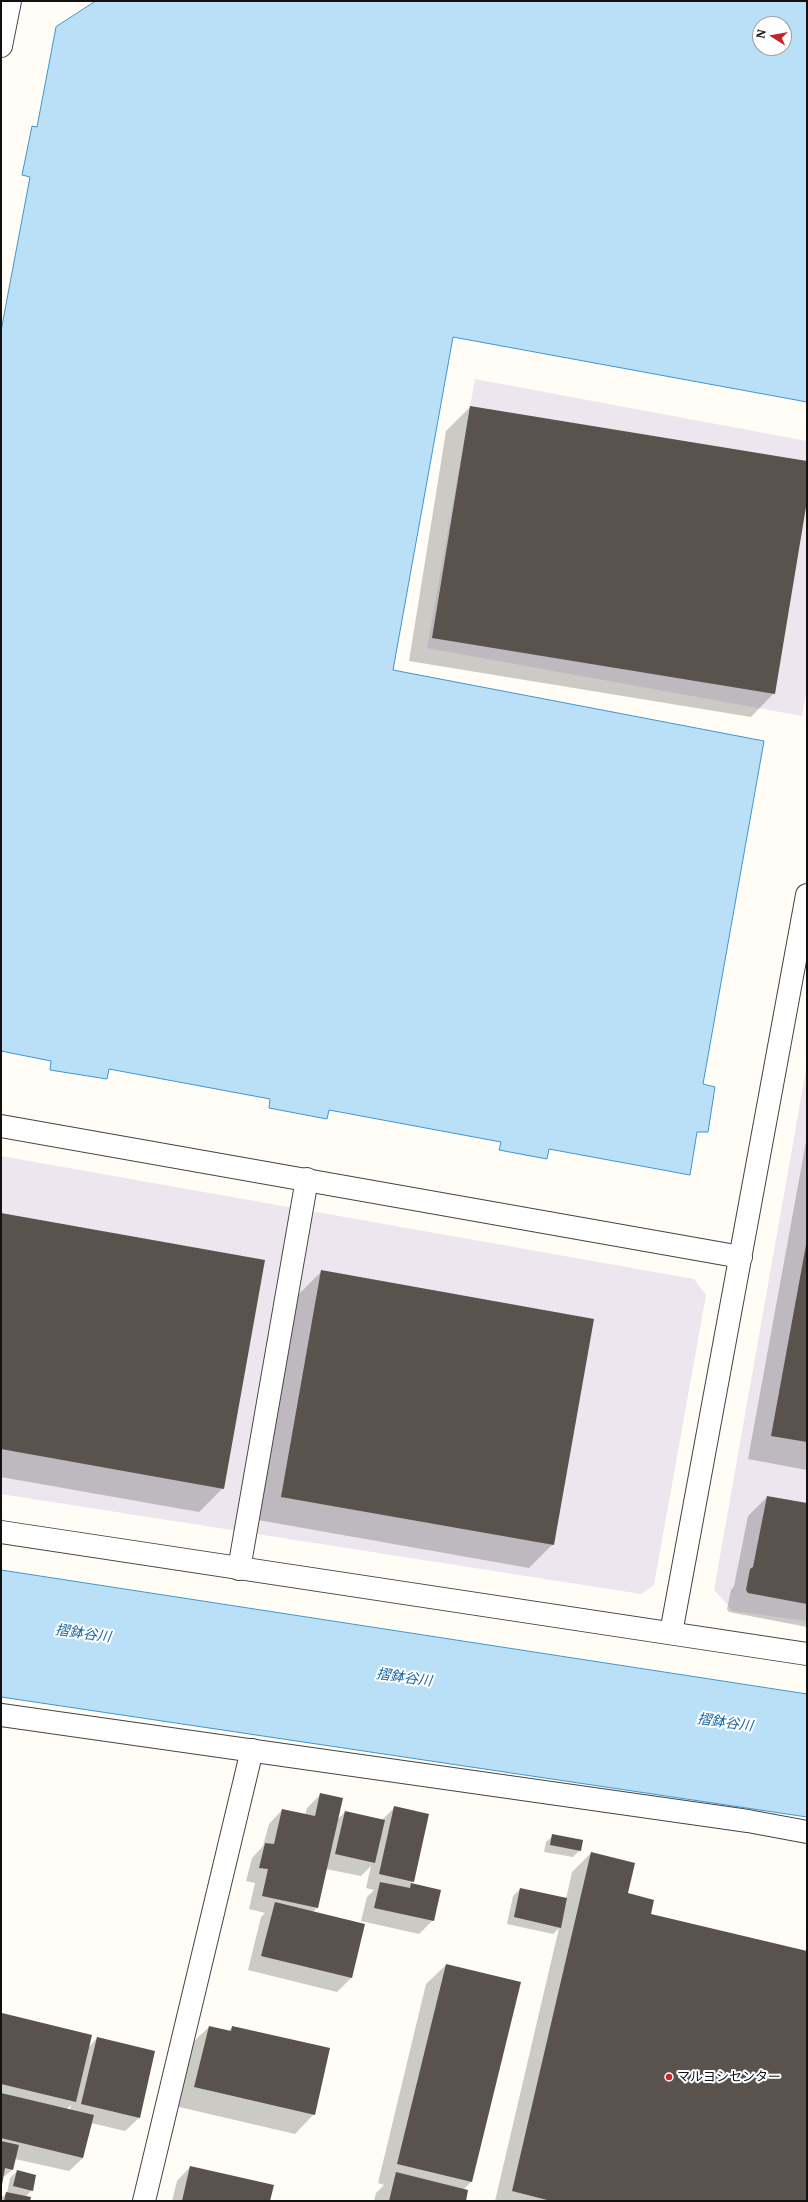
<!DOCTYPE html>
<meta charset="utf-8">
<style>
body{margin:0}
#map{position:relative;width:808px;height:2202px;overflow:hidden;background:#fffdf5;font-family:Merriweather,serif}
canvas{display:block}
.frame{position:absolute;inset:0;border:2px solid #111;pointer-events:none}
.north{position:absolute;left:752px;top:16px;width:40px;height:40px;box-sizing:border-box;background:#fff;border:1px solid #a0a0a0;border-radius:50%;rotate:281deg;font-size:11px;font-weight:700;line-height:16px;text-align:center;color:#111}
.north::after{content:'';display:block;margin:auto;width:14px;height:18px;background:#c4262e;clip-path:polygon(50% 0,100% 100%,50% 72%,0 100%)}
</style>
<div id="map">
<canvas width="808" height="2202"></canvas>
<div class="frame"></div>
<div class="north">N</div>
</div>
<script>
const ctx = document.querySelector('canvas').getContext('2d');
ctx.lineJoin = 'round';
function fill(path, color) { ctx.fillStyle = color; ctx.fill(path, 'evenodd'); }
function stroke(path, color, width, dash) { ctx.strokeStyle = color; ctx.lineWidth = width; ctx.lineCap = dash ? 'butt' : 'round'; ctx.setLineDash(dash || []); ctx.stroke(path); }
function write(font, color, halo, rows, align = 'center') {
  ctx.font = font + ' Merriweather,"Noto Sans JP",serif'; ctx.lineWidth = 4; ctx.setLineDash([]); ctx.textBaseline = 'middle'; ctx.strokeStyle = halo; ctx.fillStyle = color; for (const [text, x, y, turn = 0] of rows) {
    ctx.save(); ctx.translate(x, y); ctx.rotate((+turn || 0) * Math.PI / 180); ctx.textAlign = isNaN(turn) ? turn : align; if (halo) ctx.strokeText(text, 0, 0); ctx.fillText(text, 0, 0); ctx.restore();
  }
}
const industrial = new Path2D(`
 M475 379 807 441V689L802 716 427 648Z
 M807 1064V1621L733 1611 714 1590Z
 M1 1156 694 1279 706 1295 654 1585 641 1594 1 1494Z`);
const water = new Path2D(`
 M96 1H807V402L453 337 393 670 764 741 703 1084 715 1087 708 1132H697L690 1175 549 1149 547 1159 499 1150 501 1142 329 1110 327 1119 269 1108 270 1099 109 1069 107 1079 50 1070 51 1061 1 1051V331L30 177 22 175 32 126 37 127 56 27ZM760 24H784V48H760Z
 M1 1570 807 1694V1817L1 1697Z`);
const shadow = new Path2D(`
 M470 407 807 462V495L774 693 751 717 409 661 446 431Z
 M807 1136V1470L748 1459Z
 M1 1214 223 1488 199 1512 1 1477Z
 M322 1271 553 1544 529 1568 258 1520 298 1295Z
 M767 1497 807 1504V1627L729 1612 727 1609 731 1590 734 1586 748 1516Z
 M321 1794 337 1820 345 1812 382 1820 395 1807 413 1882 410 1884 440 1891 433 1920 419 1934 361 1921 367 1897 374 1890 366 1888 371 1866 361 1876 326 1869 317 1908 313 1912 363 1925 351 1978 337 1992 248 1970 261 1917 265 1913 249 1909 255 1883 246 1881 252 1858 263 1846 269 1824 282 1810 305 1815 307 1808Z
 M553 1836 580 1850 573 1857 544 1852 546 1842Z
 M591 1853 627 1894 649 1915 807 1952V2201H495L559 1928 553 1934 507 1924 513 1896 520 1889 566 1899 572 1872Z
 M446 1965 471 2182 463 2190 464 2201H374L376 2193 384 2185 378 2183 426 1984Z
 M2 2014 88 2048 97 2038 139 2118 125 2131 91 2123 83 2158 69 2171 15 2159 12 2170 5 2176H3L1 2184ZM71 2105 70 2111 66 2110Z
 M209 2027 228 2031 233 2027 314 2114 295 2134 175 2106 189 2046Z
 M190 2167 269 2201H172L177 2181Z
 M17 2171 32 2190 25 2197 29 2201H1V2198L7 2193 10 2178Z`);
const building = new Path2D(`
 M470 406 807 461V501L775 694 432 638Z
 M1 1213 265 1260 224 1489 1 1449Z
 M806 1245H807V1442L771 1436Z
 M321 1270 594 1319 554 1545 281 1497Z
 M767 1496 807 1503V1604L748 1593 746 1590 750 1569 753 1567Z
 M320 1793 343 1798 318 1908 262 1896 268 1869 259 1868 265 1843 274 1844 282 1809 315 1816Z
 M394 1806 429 1814 414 1882 379 1874Z
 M345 1811 385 1820 375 1863 335 1854Z
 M552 1834 583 1840 581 1851 550 1845Z
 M591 1852 635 1863 628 1893 654 1900 651 1914 807 1951V2201H551L512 2191Z
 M380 1882 410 1888 411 1883 441 1890 434 1921 374 1908Z
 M520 1888 567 1898 561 1928 514 1917Z
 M275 1902 365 1924 352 1978 261 1956Z
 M446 1964 521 1982 472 2182 397 2164Z
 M2 2013 92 2035 76 2102 1 2084Z
 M209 2026 231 2031 232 2026 330 2048 315 2115 194 2087Z
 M97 2037 155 2051 140 2118 81 2104Z
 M1 2093 94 2115 83 2158 1 2138Z
 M1 2141 19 2145 13 2170 5 2168 2 2185Z
 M190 2166 274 2185 270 2201H182Z
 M17 2170 36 2175 33 2191 13 2186Z
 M396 2172 468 2190 466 2201H389Z
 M6 2192 31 2197 30 2201H4Z`);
const minor = new Path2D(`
 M1 46 10 1
 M239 1569 307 1179
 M144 2201 252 1750`);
const tertiary = new Path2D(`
 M1 1126 741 1257
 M1 1532 807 1654
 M671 1633 807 895
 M1 1715 748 1821 807 1832`);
const markers = [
 [669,2077,4,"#c4262e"]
];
const poiNames = [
 ["マルヨシセンター",677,2077]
];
const waterNames = [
 ["摺鉢谷川",83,1634,8],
 ["摺鉢谷川",404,1678,8],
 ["摺鉢谷川",725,1723,8]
];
fill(industrial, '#eee6ef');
fill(water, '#b9e0f7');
stroke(water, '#3f96cf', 1);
fill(shadow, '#0003');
fill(building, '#5a524d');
stroke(minor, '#444', 24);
stroke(tertiary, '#444', 24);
stroke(minor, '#fff', 22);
stroke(tertiary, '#fff', 22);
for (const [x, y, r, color] of markers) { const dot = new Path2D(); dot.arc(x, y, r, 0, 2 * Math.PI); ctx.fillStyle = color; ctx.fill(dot); stroke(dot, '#fff', 1.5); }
write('13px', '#111', '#fff', poiNames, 'left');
write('italic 14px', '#1768a6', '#fff', waterNames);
</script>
